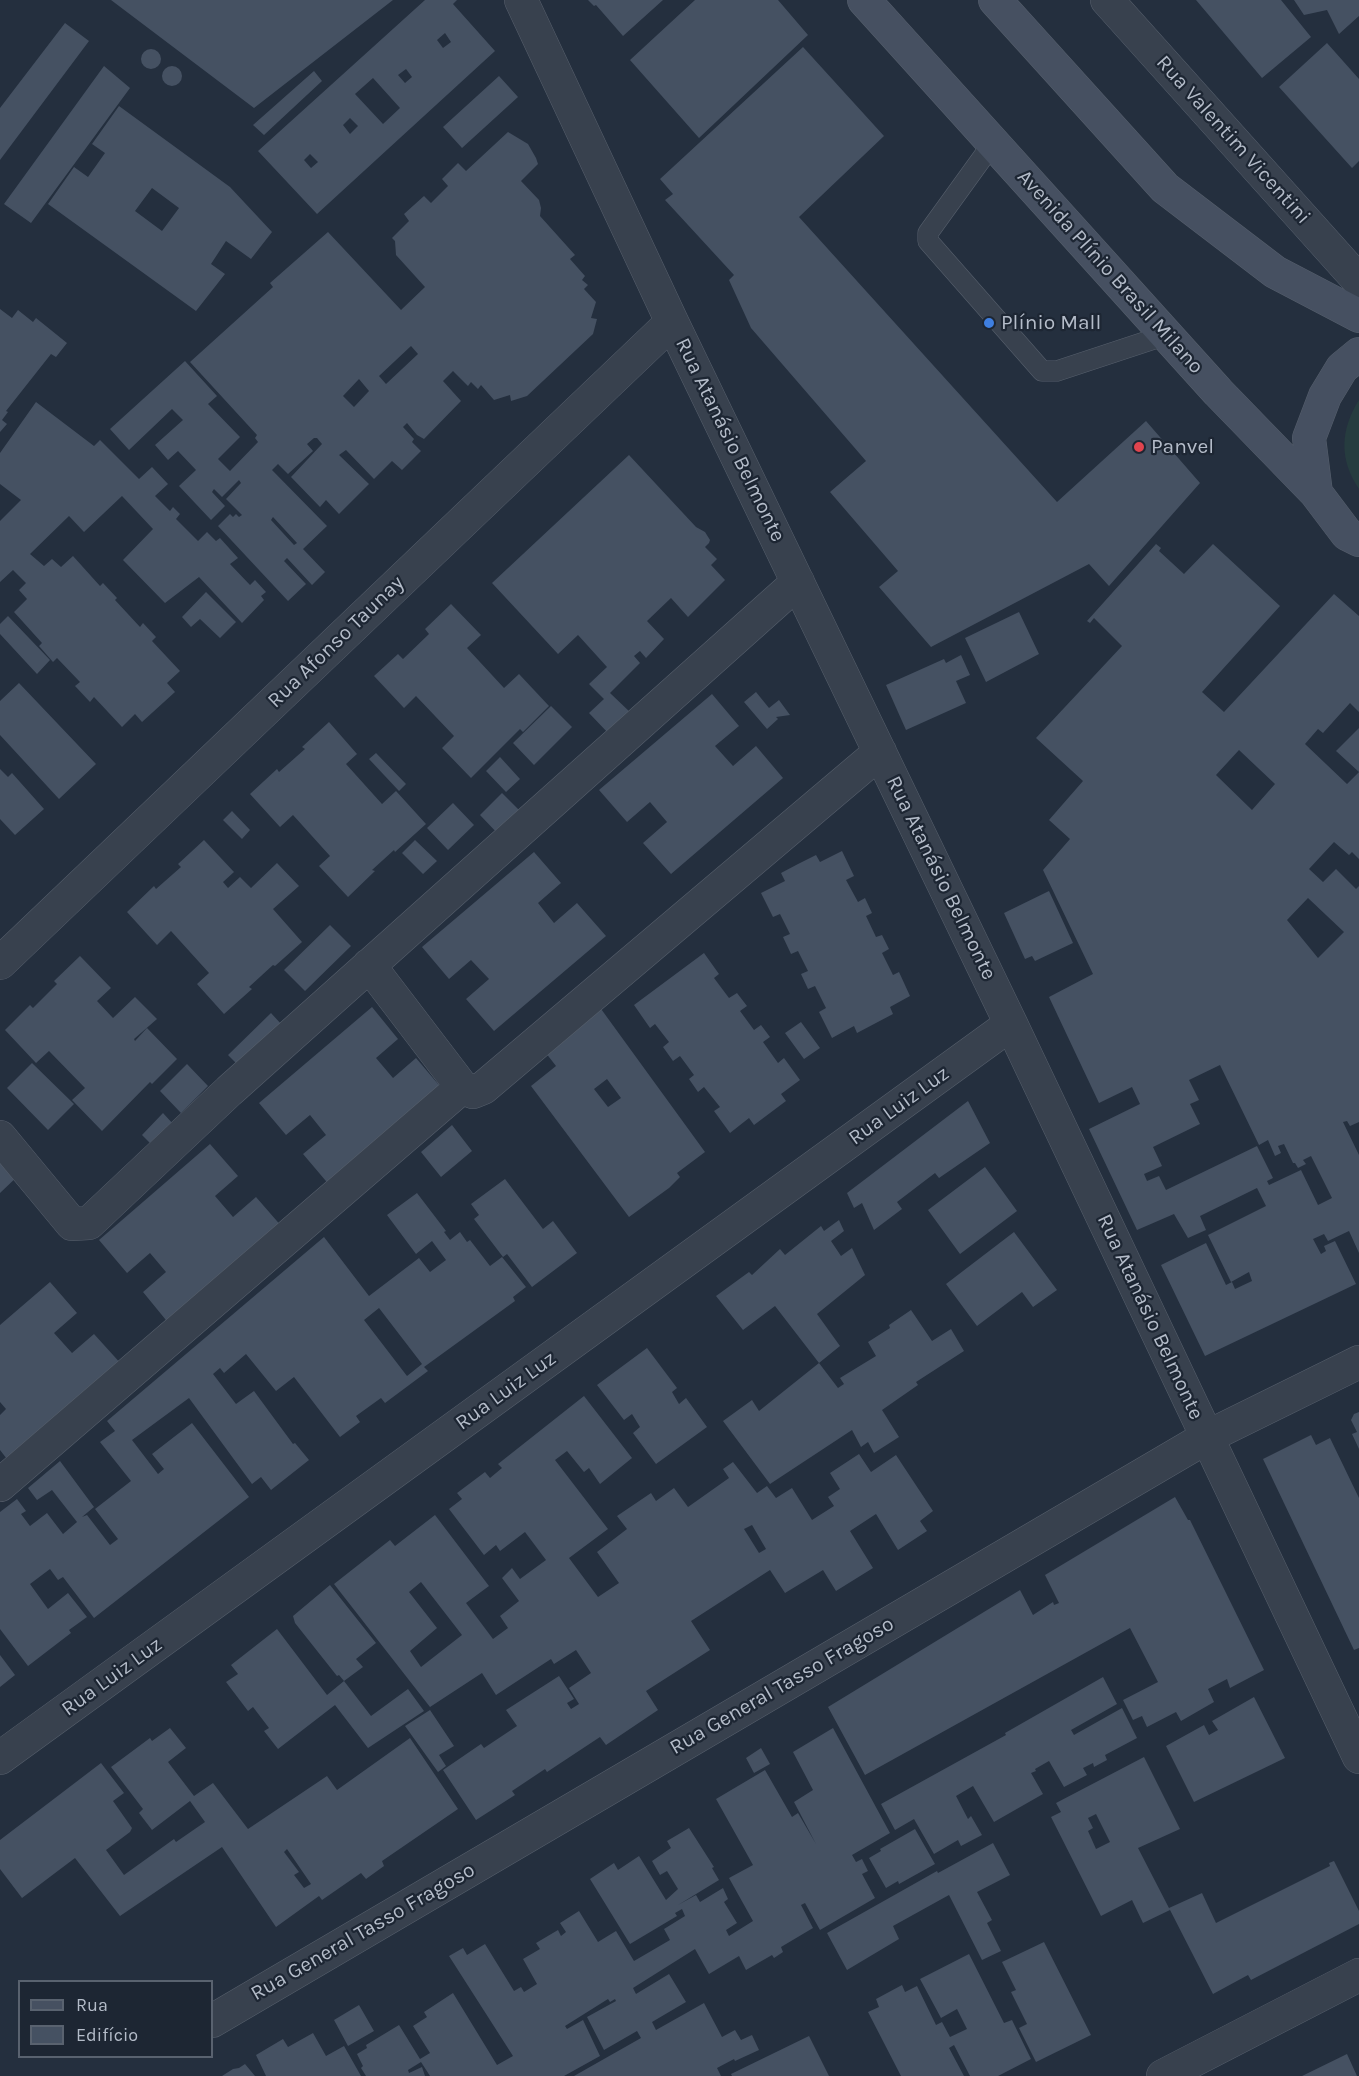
<!DOCTYPE html>
<meta charset="utf-8">
<style>
body{margin:0}
#map{position:relative;width:1359px;height:2076px;overflow:hidden;background:#242f3e;font-family:Karla,sans-serif}
canvas{display:block}
.legend{position:absolute;left:18px;top:1980px;width:195px;height:78px;box-sizing:border-box;background:#1d2633;border:2px solid #59626f;margin:0;padding:8px 10px;list-style:none;font-size:18px;color:#b4bcc9}
.legend li{display:flex;align-items:center;gap:12px;height:30px}
.legend b{width:30px;border:2px solid #59626f}
</style>
<div id="map">
<canvas width="1359" height="2076"></canvas>
<ul class="legend">
<li><b style="height:8px;background:#465061"></b>Rua</li>
<li><b style="height:16px;background:#455162"></b>Edifício</li>
</ul>
</div>
<script>
const ctx = document.querySelector('canvas').getContext('2d');
ctx.lineJoin = 'round';
function fill(path, color) { ctx.fillStyle = color; ctx.fill(path, 'evenodd'); }
function stroke(path, color, width, dash) { ctx.strokeStyle = color; ctx.lineWidth = width; ctx.lineCap = dash ? 'butt' : 'round'; ctx.setLineDash(dash || []); ctx.stroke(path); }
function write(font, color, halo, rows, align = 'center') {
  ctx.font = font + ' Karla,sans-serif'; ctx.lineWidth = 4.5; ctx.setLineDash([]); ctx.textBaseline = 'middle'; ctx.strokeStyle = halo; ctx.fillStyle = color; for (const [text, x, y, turn = 0] of rows) {
    ctx.save(); ctx.translate(x, y); ctx.rotate((+turn || 0) * Math.PI / 180); ctx.textAlign = isNaN(turn) ? turn : align; if (halo) ctx.strokeText(text, 0, 0); ctx.fillText(text, 0, 0); ctx.restore();
  }
}
const green = new Path2D(`
 M1359 400V489C1339 460 1340 430 1359 400Z`);
const building = new Path2D(`
 M111 0H393L254 108Z
 M425 0H457L453 4 495 51 317 214 258 151ZM445 33 451 42 443 48 437 40ZM406 69 412 77 405 83 398 75ZM373 78 400 108 383 124 355 94ZM350 118 358 126 350 134 343 125ZM310 154 318 162 311 168 304 160Z
 M588 0H663L623 36 596 5 594 6Z
 M695 0H778L808 35 699 138 630 60Z
 M1196 0H1281L1311 37 1262 78Z
 M1294 0H1359V16L1339 34 1327 10 1304 15Z
 M65 23 89 41 0 160V108Z
 M1327 43 1359 79V161L1352 168 1279 87Z
 M803 47 884 136 799 217 1057 502 1146 421 1200 483 1109 586 1089 564 931 647 879 587 898 571 830 492 866 461 751 328 729 280 734 275 665 200 673 194 660 179Z
 M141 59a10 10 0 1 1 20 0a10 10 0 1 1-20 0Z
 M162 76a10 10 0 1 1 20 0a10 10 0 1 1-20 0Z
 M104 66 130 88 31 223 4 204Z
 M314 71 322 81 264 135 253 125Z
 M499 76 518 97 462 148 443 127Z
 M119 106 230 187 272 232 251 259 226 241 211 264 225 274 196 311 48 204 74 167 88 177 105 153 92 144ZM152 188 179 208 162 231 135 211Z
 M508 132 528 144 536 158 538 164 521 181 539 200 541 208 540 216 575 255 570 259 585 276 582 280 588 285 584 289 596 302 591 318 597 319 593 334 527 396 511 401 510 395 494 400 481 385 478 389 471 382 468 386 453 371 443 381 461 401 424 439 417 435 407 423 403 427 414 439 412 442 421 451 402 470 392 461 374 479 346 450 339 455 369 484 339 514 326 500 320 507 291 477 322 444 317 438H314L307 444 313 451 288 474 278 464 272 470 327 526 303 549 325 572 312 585 287 558 284 561 306 584 288 601 218 526 230 514 233 517 236 514 239 517 242 515 226 499 241 483 239 480 222 497 214 489 212 492 225 506 211 520 179 486 196 470 178 451 168 460 155 445 183 420 172 409 129 450 110 429 185 361 217 396 208 404 240 437 218 459 230 471 258 442 255 438 257 435 190 362 273 287 270 283 328 232 401 310 425 287 396 255 395 241 392 238 409 221 404 214 424 196 431 203 448 186 442 179 458 163 466 171ZM411 346 418 354 386 384 379 376ZM359 379 369 391 354 407 343 396ZM273 517 297 543 294 545 271 520Z
 M0 309 12 318 18 310 33 322 36 318 67 343 56 357 51 354 6 411 8 412 2 420 7 424 0 432Z
 M36 402 94 446 100 440 139 479 152 467 168 484 155 496 170 511 173 507 180 514 176 519 198 541 207 532 216 541 220 538 238 558 230 564 250 585 255 580 266 592 261 596 264 600 242 623 199 577 165 603 123 560 153 529 122 496 84 532 69 516 30 554 44 566 52 559 61 567 73 556 100 586 103 583 117 598 115 600 140 627 143 623 156 637 152 641 180 671 167 683 175 692 142 722 135 714 122 727 94 697 90 702 75 686 80 682 57 658 53 662 39 646 42 643 14 612 27 599 19 590 26 583 13 570 0 582V521L21 500 0 484V453Z
 M629 455 696 527 705 532 710 540 709 543 705 547 717 559 711 565 725 580 688 617 671 598 647 621 664 639 646 658 640 651 634 656 640 663 610 693 631 713 609 734 589 713 604 699 589 684 607 667 578 635 558 654 492 583Z
 M1156 544 1161 548 1159 551 1184 574 1213 544 1280 606 1202 692 1224 712 1334 594 1359 616V712L1350 703 1323 733 1318 729 1305 744 1347 784 1359 772 1336 751 1359 728V859L1352 852 1349 855 1334 842 1309 869 1323 882 1336 869 1356 889 1359 886V1122L1350 1126 1347 1121 1343 1122 1359 1155V1253L1349 1231 1328 1241 1324 1234 1313 1239 1321 1254 1326 1251 1324 1246 1335 1241 1356 1284 1205 1356 1161 1265 1206 1243 1226 1285 1232 1282 1235 1289 1252 1281 1249 1272 1231 1282 1208 1235 1266 1206 1257 1188 1200 1216 1206 1230 1188 1238 1174 1214 1137 1230 1089 1129 1140 1104 1132 1087 1099 1103 1049 997 1093 974 1043 870 1070 839 1049 820 1083 781 1036 738 1122 646 1094 618 1090 623 1087 621ZM1239 750 1275 784 1252 810 1216 775ZM1308 898 1344 932 1318 958 1287 920ZM1220 1065 1259 1145 1268 1140 1275 1156 1281 1153 1278 1146 1284 1144 1293 1163H1295L1298 1168 1306 1164 1303 1160 1311 1156 1332 1198 1318 1205 1301 1170 1269 1185 1267 1181 1273 1178 1257 1146 1166 1190 1159 1176 1147 1181 1144 1174 1162 1166 1153 1147 1200 1124 1190 1104 1199 1100 1189 1080Z
 M206 592 236 622 220 638 200 619 191 627 182 617Z
 M451 604 481 635 467 648 504 688 519 674 549 706 523 732 520 729 471 778 442 748 454 736 416 696 404 708 374 676 398 654 403 659 429 634 425 629Z
 M1019 612 1039 654 986 682 965 638Z
 M8 616 50 660 37 674 0 634V624Z
 M961 655 970 675 956 681 966 703 906 730 886 685 944 659 946 663Z
 M19 683 96 764 59 799 0 735V701Z
 M756 692 769 708 779 700 790 715 776 717 778 719 767 729 744 702Z
 M712 694 739 726 715 746 733 766 756 746 783 778 671 874 643 843 667 822 650 802 627 822 599 790Z
 M551 706 572 727 534 765 513 743Z
 M329 722 357 754 346 764 382 804 396 791 426 824 395 852 394 850 372 870 375 871 348 897 319 866 330 856 293 815 280 827 250 794 277 769 279 772 305 749 302 747Z
 M376 753 406 784 399 791 369 759Z
 M500 757 520 779 506 792 486 771Z
 M0 769 8 777 12 773 44 809 15 835 0 819Z
 M502 793 523 814 500 836 480 815Z
 M453 803 474 825 448 850 427 828Z
 M232 811 250 830 242 839 223 820Z
 M204 840 234 872 223 882 228 888 240 877 251 888 277 863 299 886 273 909 302 942 275 966 273 965 249 987 252 989 224 1014 197 984 209 973 171 931 157 945 127 912 154 886 156 889 181 867 178 864Z
 M415 840 437 861 423 874 402 853Z
 M842 851 854 876 846 880 858 902 865 898 872 913 866 916 876 937 882 935 889 949 882 953 893 975 899 972 910 996 890 1007 893 1014 857 1033 854 1026 832 1038 819 1012 826 1008 815 986 808 989 801 974 808 971 798 951 791 954 783 937 790 934 780 914 773 917 761 893 785 881 781 873 798 864 816 855 820 862Z
 M534 852 561 883 538 903 554 923 577 903 606 936 494 1031 466 999 489 979 471 960 449 979 422 947Z
 M1049 891 1073 943 1035 961 1032 956 1025 959 1004 913Z
 M330 925 351 946 305 991 284 970Z
 M704 953 719 974 714 978 729 998 737 993 747 1006 740 1011 754 1030 761 1025 770 1037 763 1042 778 1063 784 1058 800 1080 781 1094 786 1101 754 1125 749 1118 730 1133 714 1111 720 1107 704 1087 698 1092 689 1079 694 1075 680 1056 673 1061 663 1047 669 1042 655 1024 650 1028 634 1005Z
 M80 956 111 988 97 1001 113 1018 135 997 157 1019 134 1039 135 1041 147 1028 177 1059 152 1084 150 1082 102 1131 72 1100 85 1088 49 1051 36 1063 5 1030 30 1005 33 1008 57 984 54 981Z
 M596 1002 705 1152 677 1173 680 1177 669 1188 629 1217 531 1086 556 1066 542 1048ZM607 1079 621 1098 608 1107 594 1089Z
 M372 1007 398 1039 376 1058 393 1078 416 1058 444 1091 331 1187 303 1154 326 1135 310 1115 286 1135 259 1103Z
 M271 1013 282 1025 239 1066 228 1055Z
 M801 1022 820 1048 804 1059 785 1033Z
 M32 1063 74 1104 48 1130 7 1088Z
 M187 1064 208 1086 181 1113 160 1091Z
 M968 1101 990 1143 939 1178 935 1173 897 1202 902 1209 874 1230 862 1203 854 1208 847 1193Z
 M163 1113 174 1125 153 1146 142 1135Z
 M452 1125 472 1151 441 1177 421 1152Z
 M210 1144 238 1176 215 1196 233 1217 256 1197 283 1228 170 1325 143 1292 166 1272 150 1253 127 1273 99 1240Z
 M0 1154 20 1174 0 1193Z
 M985 1167 1017 1211 960 1254 928 1210Z
 M505 1179 543 1229 553 1221 577 1253 532 1287 507 1254 503 1257 474 1219 479 1215 471 1204Z
 M417 1193 446 1231 444 1232 450 1240 460 1232 467 1242 470 1240 490 1266 502 1257 526 1287 513 1297 515 1301 424 1367 428 1371 385 1403 381 1398 356 1416 360 1422 340 1437 294 1377 276 1391 246 1354 224 1373 220 1368 213 1374 236 1404 254 1391 293 1444 295 1443 309 1460 271 1490 261 1477 252 1484 189 1398 132 1440 158 1474 164 1469 152 1454 192 1423 249 1497 94 1618 63 1577 58 1580 50 1569 30 1584 48 1609 68 1593 87 1617 69 1630 71 1633 28 1666 0 1629V1512L17 1499 26 1511 21 1514 30 1526 47 1513 63 1534 77 1522 52 1490 37 1500 28 1488 60 1461 94 1507 82 1517 87 1515 110 1545 118 1539 95 1509 131 1481 100 1442 115 1431 107 1421 324 1237 369 1296 419 1258 430 1272 446 1260 432 1241 416 1254 387 1215ZM379 1308 422 1364 407 1376 364 1320Z
 M839 1220 844 1231 831 1241 841 1256 852 1248 865 1275 817 1314 840 1346 819 1363 838 1388 844 1384 840 1378 876 1356 868 1342 890 1328 889 1325 911 1310 932 1341 951 1329 964 1351 916 1382 918 1385 882 1410 899 1437 874 1453 868 1442 861 1447 852 1430 770 1484 723 1421 752 1400 759 1411 819 1363 775 1306 743 1330 716 1296 749 1272 752 1275 780 1249 785 1255 821 1226 824 1231Z
 M1014 1232 1057 1290 1033 1307 1022 1292 977 1326 946 1284Z
 M50 1282 77 1313 54 1333 72 1353 94 1334 123 1366 10 1463 0 1450V1415L6 1409 0 1402V1325Z
 M647 1348 677 1388 672 1392 679 1404 686 1398 707 1427 656 1464 633 1433 640 1427 632 1414 624 1420 597 1385Z
 M584 1396 632 1458 600 1484 589 1468 584 1472 567 1451 555 1460 608 1529 569 1558 598 1597 619 1583 597 1552 627 1529 617 1516 651 1493 656 1501 674 1488 688 1507 729 1478 723 1469 733 1462 757 1493 767 1486 776 1498 792 1488 812 1520 834 1506 828 1497 840 1489 830 1473 859 1454 871 1472 896 1455 933 1511 920 1521 927 1531 898 1550 876 1514 850 1531 873 1568 836 1591 823 1570 785 1593 770 1570 691 1621 710 1650 646 1691 658 1710 606 1745 600 1737 547 1772 545 1769 512 1791 515 1795 476 1820 443 1770 481 1744 484 1748 517 1726 506 1710 559 1676 574 1699 567 1703 571 1709 579 1704 569 1688 591 1673 576 1650 554 1664 551 1659 496 1695 482 1673 430 1707 334 1584 390 1540 395 1546 435 1515 489 1586 466 1603 493 1639 508 1628 500 1616 519 1601 502 1578 512 1568 520 1579 546 1560 525 1532 500 1551 496 1545 484 1555 449 1509 462 1499 457 1493 485 1472 490 1478 502 1468 498 1464ZM752 1525 766 1549 759 1553 744 1529ZM421 1582 462 1635 421 1667 410 1651 437 1628 409 1592Z
 M1359 1412V1449L1352 1434 1357 1432 1351 1420 1354 1414Z
 M1311 1435 1316 1445 1330 1438 1359 1498V1648L1354 1650 1263 1459Z
 M1175 1497 1188 1520H1190L1264 1670 1230 1688 1227 1679 1208 1689 1214 1702 1181 1721 1176 1712 1147 1727 1142 1716 1133 1720 1123 1700 1158 1682 1130 1628 865 1775 828 1707 1020 1590 1033 1615 1053 1602 1054 1605 1059 1603 1045 1575Z
 M330 1585 376 1643 356 1659 363 1667 344 1681 371 1716 408 1689 424 1711 368 1748 335 1705 278 1749 264 1731 269 1728 253 1707 248 1711 226 1682 238 1674 231 1665 277 1629 327 1695 344 1681 339 1675 337 1676 295 1623 293 1616Z
 M0 1655 15 1675 0 1687Z
 M1103 1677 1117 1704 1071 1730 1074 1735 1122 1708 1137 1738 1105 1755 1107 1760 1094 1767 1093 1763 1083 1768 1087 1775 1064 1787 1049 1761 1035 1769 1036 1771 1031 1773 1043 1794 994 1822 973 1786 956 1796 968 1819 971 1816 982 1835 961 1846 958 1840 934 1854 914 1819 895 1830 881 1804 1006 1735 1005 1733Z
 M1254 1697 1285 1758 1194 1802 1166 1746 1204 1725 1209 1735 1218 1730 1212 1721Z
 M430 1710 454 1746 439 1755 446 1766 438 1772 405 1726Z
 M170 1728 186 1748 168 1762 194 1796 213 1783 248 1829 327 1776 337 1790 410 1738 458 1809 382 1861 384 1866 366 1879 361 1873 322 1900 319 1896 276 1927 222 1847 120 1916 75 1858 22 1898 0 1869V1840L101 1763 124 1793 113 1801 132 1828 130 1832 106 1850 124 1875 174 1839 176 1842 205 1822 190 1801 152 1830 139 1813 143 1809 111 1767 150 1738 152 1741ZM287 1849 311 1884 304 1888 294 1875 299 1872 284 1852Z
 M833 1728 890 1833 852 1855 856 1862 862 1859 868 1871 862 1874 875 1898 820 1930 805 1903 801 1905 813 1928 781 1947 783 1952 774 1958 772 1955 746 1970 739 1956 709 1974 695 1949 633 1988 636 1994 669 1974 686 2002 652 2022 656 2030 704 2003 722 2037 735 2030 741 2040 752 2035 759 2050 735 2061 734 2059 717 2068 721 2076H574L641 2038 637 2031 604 2050 587 2017 616 2001 615 1999 610 2002 608 1999 565 2026 567 2029 583 2020 600 2056 564 2076H430L421 2062 408 2070 409 2073 422 2067 425 2076H366L361 2068 363 2066 357 2054 367 2048 366 2045 399 2025 420 2059 430 2053 413 2026 427 2017 424 2012 453 1993 497 2065 513 2056 449 1956 463 1948 467 1955 485 1944 514 1991 521 1987 524 1992 537 1984 523 1959 540 1949 536 1943 558 1930 561 1936 566 1932 560 1923 579 1911 598 1942 616 1931 634 1961 670 1940 664 1929 685 1916 682 1909 675 1913 677 1916 630 1944 590 1879 614 1863 618 1870 639 1856 666 1900 678 1889 667 1871 660 1875 652 1861 671 1848 667 1841 689 1828 714 1867 712 1868 719 1880 678 1905 696 1895 700 1902 723 1888 728 1899 724 1902 737 1923 726 1930 729 1936 753 1921 729 1878 753 1865 716 1799 765 1770 792 1817 798 1813 816 1844 794 1802 813 1790 793 1752Z
 M761 1748 770 1764 754 1773 746 1758Z
 M1144 1757 1180 1829 1138 1848 1170 1910 1143 1923 1132 1900 1101 1916 1051 1817 1061 1812 1056 1803ZM1096 1814 1110 1842 1096 1849 1088 1831 1093 1828 1088 1818Z
 M915 1829 935 1864 899 1884 898 1881 886 1888 869 1858 881 1851 880 1849Z
 M993 1843 1010 1875 977 1892 992 1920 987 1923 1001 1951 982 1960 949 1895 893 1926 899 1939 847 1970 827 1933 937 1871 938 1873Z
 M1334 1861 1359 1911V1924L1251 1980 1248 1975 1213 1994 1169 1908 1202 1893 1216 1923 1330 1866 1329 1863Z
 M1044 1942 1091 2035 1036 2062 1019 2028 1027 2024 1011 1992 1016 1990 1002 1962Z
 M969 1954 1004 2023 1012 2020 1031 2059 998 2076H970L954 2045 949 2048 964 2076H901L868 2012 879 2007 876 1999 902 1985 905 1992 917 1986 936 2025 942 2022 950 2037 967 2029 957 2009 941 2018 920 1979Z
 M359 2005 374 2031 348 2046 334 2020Z
 M313 2033 326 2056 344 2046 361 2076H266L256 2055 283 2039 288 2047Z
 M809 2036 829 2076H732L731 2074Z
 M1347 2054 1357 2076H1302Z
 M245 2064 255 2076H222L233 2069 239 2068Z`);
const service = new Path2D(`
 M993 143 928 233V241L1042 371H1057L1166 335`);
const minor = new Path2D(`
 M521 0 672 322 1011 1024 1359 1757
 M1107 0 1359 281
 M0 963 672 322
 M369 965 462 1087 473 1092 483 1088 880 752
 M0 1137 72 1224 89 1223 229 1091 798 582
 M0 1485 462 1087
 M0 1758 1011 1024
 M212 2021 1207 1437 1359 1362
 M1163 2076 1359 1975`);
const secondary = new Path2D(`
 M864 0 1218 392 1316 493 1347 534 1359 540
 M995 0 1165 188 1275 272 1359 316
 M1316 493 1309 438 1325 396 1342 368 1359 354`);
const markers = [
 [989,323,6,"#3f7fe0"],
 [1139,447,6,"#e0444e"]
];
const streetNames = [
 ["Rua Valentim Vicentini",1233,140,48],
 ["Avenida Plínio Brasil Milano",1110,272,48],
 ["Rua Atanásio Belmonte",730,440,64],
 ["Rua Afonso Taunay",336,642,-44],
 ["Rua Atanásio Belmonte",941,878,64],
 ["Rua Luiz Luz",899,1106,-36],
 ["Rua Atanásio Belmonte",1150,1317,65],
 ["Rua Luiz Luz",506,1391,-36],
 ["Rua Luiz Luz",112,1677,-36],
 ["Rua General Tasso Fragoso",782,1686,-30],
 ["Rua General Tasso Fragoso",363,1932,-30]
];
const poiNames = [
 ["Plínio Mall",1001,323],
 ["Panvel",1151,447]
];
fill(green, '#263c3f');
fill(building, '#455162');
stroke(service, '#565f6c', 21);
stroke(minor, '#565f6c', 34);
stroke(secondary, '#565f6c', 34);
stroke(service, '#38414e', 20);
stroke(minor, '#38414e', 33);
stroke(secondary, '#465061', 33);
for (const [x, y, r, color] of markers) { const dot = new Path2D(); dot.arc(x, y, r, 0, 2 * Math.PI); ctx.fillStyle = color; ctx.fill(dot); stroke(dot, '#1d2633', 2); }
write('21px', '#b4bcc9', '#1d2633', streetNames);
write('21px', '#b4bcc9', '#1d2633', poiNames, 'left');
</script>
